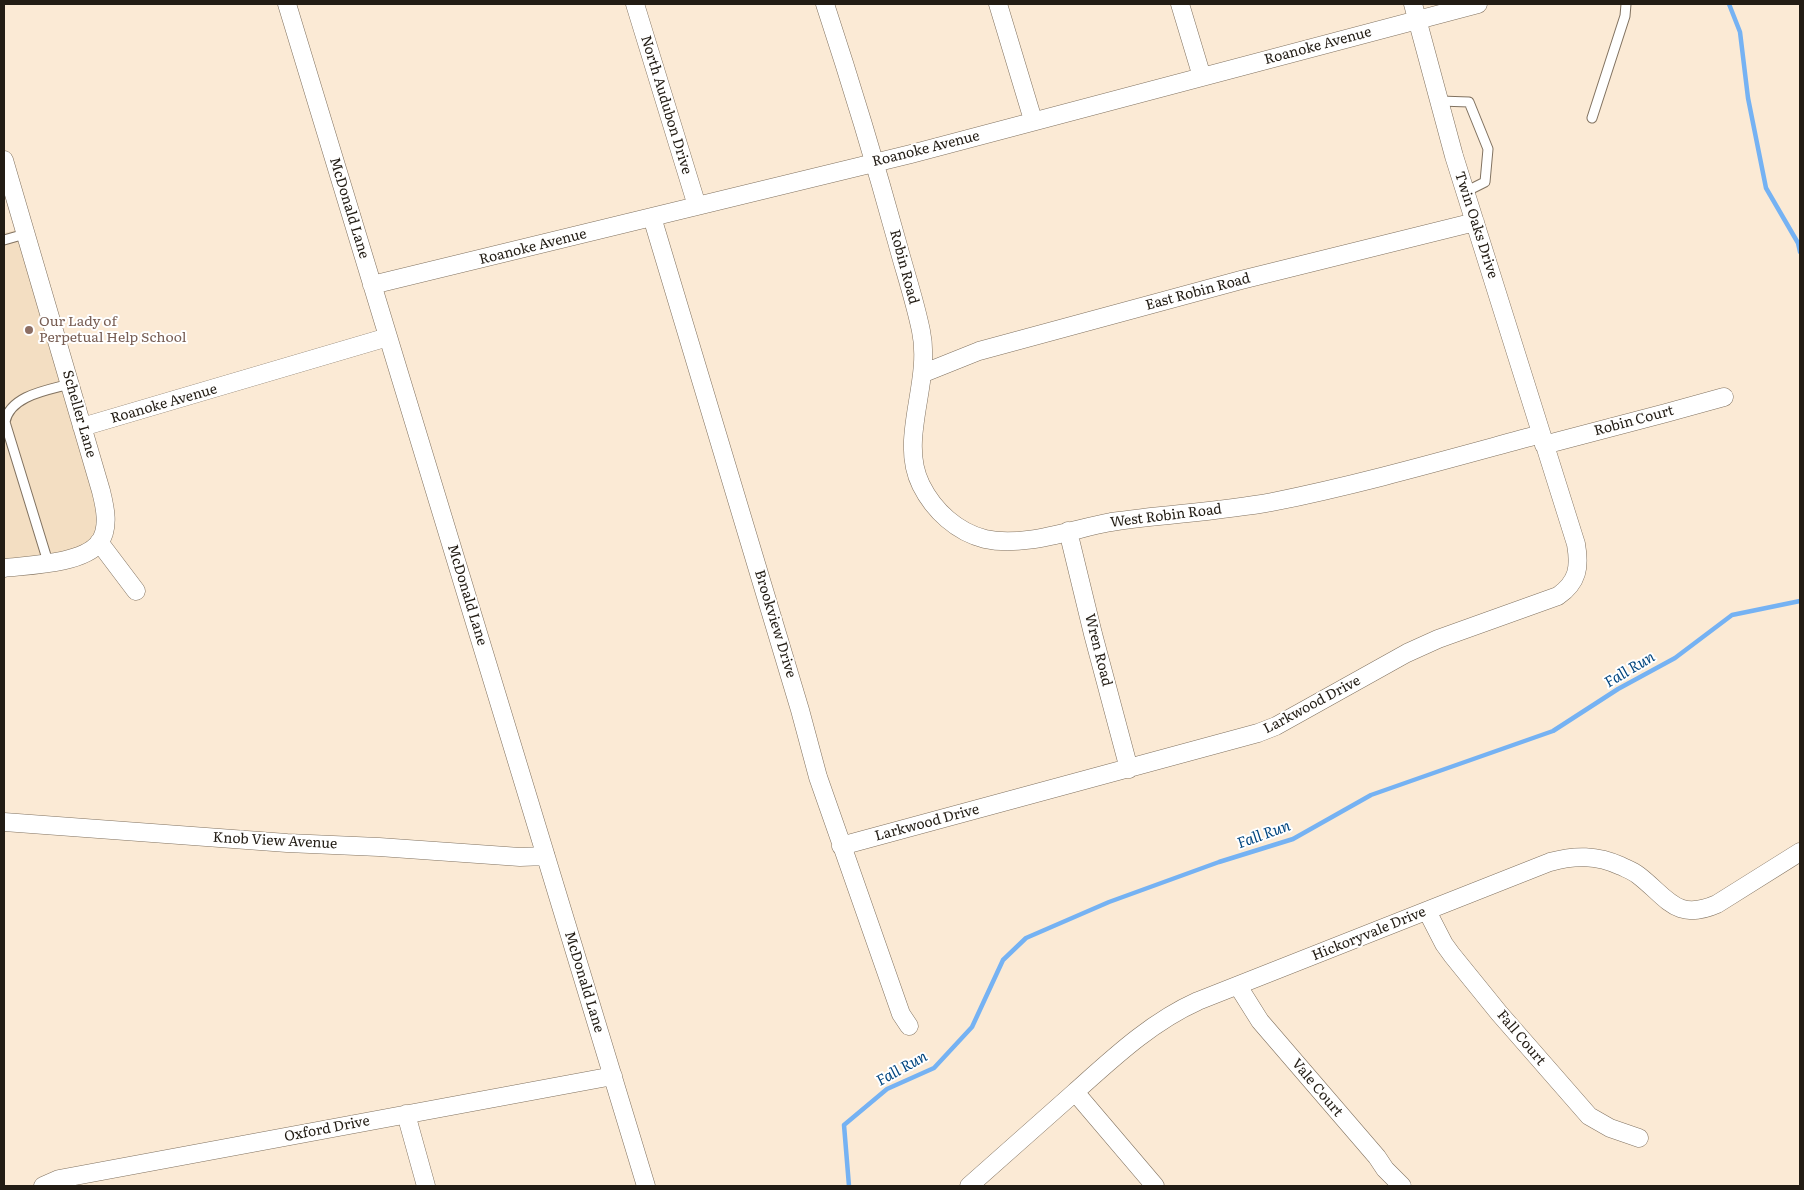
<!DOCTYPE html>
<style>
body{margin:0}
#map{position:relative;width:1804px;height:1190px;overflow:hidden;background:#fbead5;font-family:Literata,serif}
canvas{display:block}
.frame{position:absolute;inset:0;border:5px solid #221c14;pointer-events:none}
</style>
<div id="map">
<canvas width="1804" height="1190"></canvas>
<div class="frame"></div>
</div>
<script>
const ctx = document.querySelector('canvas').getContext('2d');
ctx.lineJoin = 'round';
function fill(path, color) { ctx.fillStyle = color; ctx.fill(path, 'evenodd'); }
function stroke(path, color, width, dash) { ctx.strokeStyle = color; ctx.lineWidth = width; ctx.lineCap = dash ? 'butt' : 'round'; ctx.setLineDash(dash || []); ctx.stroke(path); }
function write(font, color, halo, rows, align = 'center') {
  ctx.font = font + ' Literata,serif'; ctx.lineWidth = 4; ctx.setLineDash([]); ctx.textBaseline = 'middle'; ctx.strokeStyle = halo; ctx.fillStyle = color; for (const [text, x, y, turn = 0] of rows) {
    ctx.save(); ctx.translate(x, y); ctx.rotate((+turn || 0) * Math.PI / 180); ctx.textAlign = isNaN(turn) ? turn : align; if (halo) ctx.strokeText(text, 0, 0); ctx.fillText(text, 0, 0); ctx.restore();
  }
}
const built = new Path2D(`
 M24 228 101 491 94 547 4 567V233Z`);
const stream = new Path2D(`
 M1729 4 1740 32 1748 98 1766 188 1798 243 1800 252
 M849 1186 844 1125 887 1089 934 1068 972 1027 1003 960 1026 938 1109 902 1219 862 1293 839 1371 795 1553 731 1618 689 1675 658 1732 615 1800 601`);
const service = new Path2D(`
 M1440 101 1469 102 1488 149 1485 182 1465 192
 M1592 118 1625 16 1626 4
 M4 240 25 234
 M48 562 5 422C10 395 49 390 70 384`);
const minor = new Path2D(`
 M287 4 646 1186
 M635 4 697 206
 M825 4C851 83 875 162 897 242 905 272 915 301 921 331 932 383 898 439 921 485 934 511 957 532 985 539 1024 548 1072 529 1111 522 1164 514 1218 512 1272 502 1362 484 1452 458 1541 434
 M998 4 1033 120
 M1180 4 1202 77
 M4 160 101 491C105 507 110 528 99 543 82 564 29 565 4 568
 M652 217 800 710 818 777 901 1014 909 1026
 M372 285 911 154 1478 4
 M924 373 979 351 1241 280 1475 222
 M82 427 388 337
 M1544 445 1666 413 1724 397
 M1068 531 1093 634 1129 769
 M99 542 136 591
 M4 822 287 843 379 847 520 857 546 856
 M841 846 1258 733 1276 726 1407 653 1438 639 1558 596C1578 582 1580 567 1576 544L1454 156 1413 4
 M1427 911 1444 944 1452 955 1499 1013 1589 1116 1610 1128 1639 1138
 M1238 986 1260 1021 1377 1157 1385 1169 1402 1186
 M1075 1092 1155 1186
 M406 1114 426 1186
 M43 1186 59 1179 613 1076
 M969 1186C1004 1155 1040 1123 1075 1092 1113 1058 1151 1022 1198 1001L1550 862C1575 855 1597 855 1621 866 1627 869 1633 871 1638 875 1668 898 1676 922 1717 904L1800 852`);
const markers = [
 [29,330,5,"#8d6e63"]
];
const streetNames = [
 ["Roanoke Avenue",1318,46,-15],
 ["North Audubon Drive",666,105,73],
 ["Roanoke Avenue",926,149,-14],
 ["McDonald Lane",349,208,73],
 ["Twin Oaks Drive",1476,225,72],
 ["Roanoke Avenue",533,247,-14],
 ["Robin Road",904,267,75],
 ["East Robin Road",1198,292,-15],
 ["Roanoke Avenue",164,404,-16],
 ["Scheller Lane",79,414,74],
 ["Robin Court",1634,421,-15],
 ["West Robin Road",1166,516,-7],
 ["McDonald Lane",467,595,73],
 ["Brookview Drive",775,624,73],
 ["Wren Road",1098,650,76],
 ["Larkwood Drive",1312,705,-28],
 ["Larkwood Drive",927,823,-15],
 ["Knob View Avenue",275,841,3],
 ["Hickoryvale Drive",1369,934,-22],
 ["McDonald Lane",584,982,73],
 ["Fall Court",1521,1038,50],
 ["Vale Court",1317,1088,50],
 ["Oxford Drive",327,1129,-11]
];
const educationNames = [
 ["Our Lady of",39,322],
 ["Perpetual Help School",39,338]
];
const waterNames = [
 ["Fall Run",1630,670,-31],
 ["Fall Run",1264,835,-20],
 ["Fall Run",902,1069,-29]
];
fill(built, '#f3dec2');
stroke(stream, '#75b2f3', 4.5);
stroke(service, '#817260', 11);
stroke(minor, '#817260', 19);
stroke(service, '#fff', 9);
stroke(minor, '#fff', 18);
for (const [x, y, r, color] of markers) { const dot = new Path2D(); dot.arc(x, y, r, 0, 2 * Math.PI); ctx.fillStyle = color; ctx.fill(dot); stroke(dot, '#fff', 2); }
write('14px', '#221c14', '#fff', streetNames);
write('14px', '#785e54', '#fff', educationNames, 'left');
write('italic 15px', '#00457f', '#fff', waterNames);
</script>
